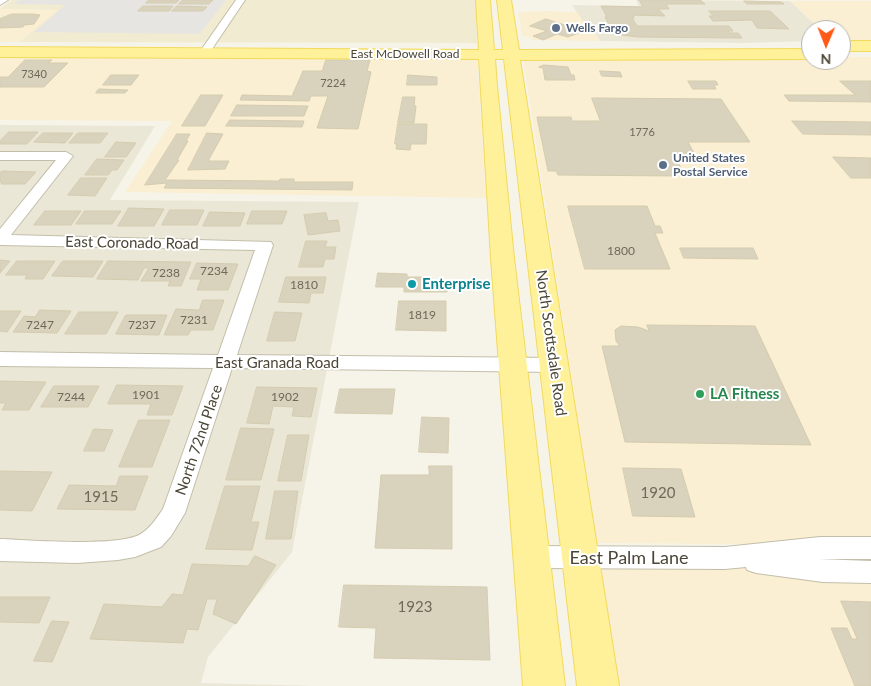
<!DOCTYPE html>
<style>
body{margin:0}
#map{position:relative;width:871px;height:686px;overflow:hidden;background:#f6f4e9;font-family:Lato,sans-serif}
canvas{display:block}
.north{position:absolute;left:801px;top:20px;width:50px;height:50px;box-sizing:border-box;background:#fff;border:1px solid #b7b5af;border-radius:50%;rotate:181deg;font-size:14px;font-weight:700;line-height:20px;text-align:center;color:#4b4636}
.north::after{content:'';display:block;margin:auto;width:18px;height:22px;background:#ff5b17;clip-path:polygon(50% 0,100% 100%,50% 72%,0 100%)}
</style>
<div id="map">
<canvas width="871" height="686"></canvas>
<div class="north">N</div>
</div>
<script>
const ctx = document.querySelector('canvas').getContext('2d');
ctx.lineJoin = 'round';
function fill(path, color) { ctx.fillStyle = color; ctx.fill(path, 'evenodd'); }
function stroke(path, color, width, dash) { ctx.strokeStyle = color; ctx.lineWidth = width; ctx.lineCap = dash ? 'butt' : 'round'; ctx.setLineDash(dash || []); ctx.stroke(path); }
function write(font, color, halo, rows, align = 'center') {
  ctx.font = font + ' Lato,sans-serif'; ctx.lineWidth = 4; ctx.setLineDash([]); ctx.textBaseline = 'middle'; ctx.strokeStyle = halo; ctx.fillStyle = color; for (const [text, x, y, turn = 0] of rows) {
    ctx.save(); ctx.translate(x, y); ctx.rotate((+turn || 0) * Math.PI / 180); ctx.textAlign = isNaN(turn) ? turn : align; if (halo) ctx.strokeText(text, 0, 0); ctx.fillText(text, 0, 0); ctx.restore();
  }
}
const residential = new Path2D(`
 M636 0 790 1 821 30H811V41L744 43 600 41 597 36 586 26 572 5 639 6Z
 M0 125 155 126 110 200 359 202 292 552 208 657 201 683 318 686H0Z`);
const commercial = new Path2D(`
 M790 1H871V42H841V30H821Z
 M0 9 59 10 19 42H0Z
 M544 11 577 12 586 26 597 36 600 41 531 40 529 37 522 36 518 12Z
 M0 55 477 58 486 198 125 192 172 121 0 120Z
 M811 57V60H841V57H871V545L597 543 523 58Z
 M598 562 871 564V686H619Z`);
const education = new Path2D(`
 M11 0H476L477 43 19 42 58 10 0 9Z`);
const parking = new Path2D(`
 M19 0H226L200 34 34 32 65 5 13 4Z`);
const building = new Path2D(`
 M149 0H179L176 3H146Z
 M183 0H213L209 4H179Z
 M700 0 705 4H666L669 9H658L665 16 633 15 634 18H632L637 26H729L733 31H728L729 33H738L742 38 638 37 622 35 611 30 610 28H616L610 27 605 17H607L601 6 643 7 639 0Z
 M744 1 781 2 784 4H747Z
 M143 6H173L169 11H138Z
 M177 6 207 7 203 11H172Z
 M709 11H770L789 29 757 28 752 20 713 21 709 16H713Z
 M12 14H32L40 15 34 24 24 25 23 27 0 28V19Z
 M546 19 584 31 568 37 557 34 543 40 533 36 547 31 530 26Z
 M25 60H52L48 63H68L44 87H0V77H8Z
 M326 60H370L367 71 371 72 358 129 317 128 328 96H311L309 101 240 100 242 95 292 96 303 71H322Z
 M544 65 568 67 571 75H574L575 80H545L543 68 539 67Z
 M600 71 620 72 622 77 602 76Z
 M111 75H139L131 85H103Z
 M408 75 437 77V85H407Z
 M688 81H716L718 85H714L716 89H693Z
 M840 81H871V102L789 101 784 95H855Z
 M99 89 128 90 125 93H96Z
 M201 95H223L205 126H182Z
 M403 97H415L414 106H416L414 123H398Z
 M592 98 721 99 750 142H688L695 155H675L682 171H675L677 176 558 175 556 171H548L537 117H571L572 121H600Z
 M237 105 308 106 304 116H231Z
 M230 120 304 121 302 127 226 126Z
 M792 121 871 122V135L803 134Z
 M398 124H427L426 144H411L410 150 396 149 397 144H395Z
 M9 132H38L27 144H0V141Z
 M43 133H73L65 143 34 142Z
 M78 133H108L100 143H69Z
 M207 133 223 134 208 161H229L225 169 188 170Z
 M177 134H190L186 141H188L177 160H179L165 180 279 181 280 179H294V182H353L352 190 164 188 167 183 145 185Z
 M116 142 136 143 126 157H105Z
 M833 157 871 158V178H851Z
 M97 159 124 160 117 170H112L108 175H85Z
 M2 171 36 172 25 184H1L2 182H0V173Z
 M81 178H107L95 196 68 195Z
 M568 206H647L655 226H660L663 233H655L670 269H585Z
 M129 208 164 209 154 226H118Z
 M170 210H204L197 225H162Z
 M45 211H81L71 225H34Z
 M85 211H121L112 224H76Z
 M252 211H287L282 224H247Z
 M210 212 245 213 240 226H203Z
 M326 213 328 221 338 220 340 231 308 235 304 215Z
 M306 241H327L325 247H336L334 259H325L323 267H299Z
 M680 248H753L758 259 684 258Z
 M0 260 10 261 0 273Z
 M17 261H55L43 279H25L27 275H6Z
 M63 261H103L93 277 52 276Z
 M108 261 191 262 181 286H168L170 281H141L149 268H144L138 280 97 279Z
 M197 263 238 264 228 290H197L201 279H190Z
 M378 273 407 274V277H428V280L447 281V292H404V287H376Z
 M286 277H326L323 293H311L309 303 279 302Z
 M203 300H224L213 330H191L188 335H164L176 309 199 310Z
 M399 301H446V331L396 330Z
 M40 310 71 311 57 333 13 332 24 316 35 317Z
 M0 311H21L7 332 0 331Z
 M79 312H118L106 334H65Z
 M275 312 302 313 295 341H267Z
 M126 315H167L159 335 116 334Z
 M647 325 755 326 811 445 625 442 602 346H620L616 341 615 330 621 326 638 327 649 331Z
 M0 381 46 382 29 410H2L6 403H0Z
 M117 385 183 386 172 415H147L151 404H108Z
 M54 386H99L88 407H41Z
 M257 387 317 388 311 417 292 416 294 407 273 406 269 424 247 423Z
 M340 389H395L392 414 335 413Z
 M422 417 449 418 448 453 419 452Z
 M139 420H170L152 467H119Z
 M241 428 274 429 261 480H226Z
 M94 429 113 430 104 451H84Z
 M288 435H309L301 481H278Z
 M429 466H452V549L375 548 381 475H429Z
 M623 468 681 469 695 517 633 516Z
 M0 471 52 472 32 511 0 510Z
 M120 476H148L135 510 57 509 69 485 116 486Z
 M225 486H260L251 522H259L252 550 206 549Z
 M275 491H298L291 539H266Z
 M255 556 276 565 236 624 213 614 217 599H207L198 630 187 629 183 643 90 639 104 604 162 607 172 594 183 595 192 564 248 566Z
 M344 585 487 587 490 660 374 658 376 628 339 627Z
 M0 597H50L39 623 0 622Z
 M841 601 871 602V686H855L831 628H847L852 639H857Z
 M52 621 69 622 52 662 34 661Z`);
const street = new Path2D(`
 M0 0H8L0 5Z
 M236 0H245L208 55H200L199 53Z
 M0 152H66L73 156 11 235 271 242 273 245 237 355 555 358 562 360 565 365 562 370 555 372 232 368 185 513 171 536 161 547 135 557 118 560 77 563 0 561V539C31 540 114 547 139 535 150 529 156 519 163 509L213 368 0 366V352L218 355 255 250 0 245V229L56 160H0Z
 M820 537H871V559H818L871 561V583L823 582 756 573 747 570 746 567 725 569 533 568 524 565 521 557 524 549 533 546 725 547Z`);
const primary = new Path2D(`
 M476 0H490L494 50H503L497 0H511L519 50 811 49V59L520 60 619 686H577L504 59H495L497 86 514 258 565 686H523L491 258 479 59 0 57V47L479 50Z
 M841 41H871V51H841Z`);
const markers = [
 [556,28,5,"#5c6f8a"],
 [663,165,5,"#5c6f8a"],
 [412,284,5,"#0f9aa8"],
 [700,394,5,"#2e9e5b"]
];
const farNumbernames = [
 ["7340",34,74],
 ["7224",333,83],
 ["1776",642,132]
];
const farServicenames = [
 ["Wells Fargo",566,28],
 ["United States",673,158],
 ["Postal Service",673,172]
];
const farStreetnames = [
 ["East McDowell Road",405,54]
];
const numberNames = [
 ["1800",621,251],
 ["7234",214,271],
 ["7238",166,273],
 ["1810",304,285],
 ["1819",422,315],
 ["7231",194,320],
 ["7247",40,325],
 ["7237",142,325],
 ["1901",146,395],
 ["7244",71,397],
 ["1902",285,397]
];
const streetNames = [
 ["East Coronado Road",132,243,1],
 ["North Scottsdale Road",551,343,82],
 ["East Granada Road",277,363],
 ["North 72nd Place",199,440,-71]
];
const cultureNames = [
 ["Enterprise",422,284]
];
const leisureNames = [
 ["LA Fitness",710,394]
];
const nearNumbernames = [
 ["1920",658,493],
 ["1915",101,497],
 ["1923",415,607]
];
const nearStreetnames = [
 ["East Palm Lane",629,558]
];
fill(residential, '#ebe7d6');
fill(commercial, '#faefd2');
fill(education, '#f1ecd1');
fill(parking, '#e7e5e1');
fill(building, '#d9d2bd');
stroke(building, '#d5ccaf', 1);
stroke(street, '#c3beaa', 2);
stroke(primary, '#f2da5b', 2);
fill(street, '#fff');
fill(primary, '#fff199');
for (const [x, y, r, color] of markers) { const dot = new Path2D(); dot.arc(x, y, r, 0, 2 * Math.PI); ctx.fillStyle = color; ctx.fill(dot); stroke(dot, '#fff', 2); }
write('11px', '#6e6958', null, farNumbernames);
write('bold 12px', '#4e5e75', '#fff', farServicenames, 'left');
write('12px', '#4b4636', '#fff', farStreetnames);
write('12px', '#6e6958', null, numberNames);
write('15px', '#4b4636', '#fff', streetNames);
write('bold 15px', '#0d838f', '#fff', cultureNames, 'left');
write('bold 15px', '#27864d', '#fff', leisureNames, 'left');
write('15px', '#6e6958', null, nearNumbernames);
write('18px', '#4b4636', '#fff', nearStreetnames);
</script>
